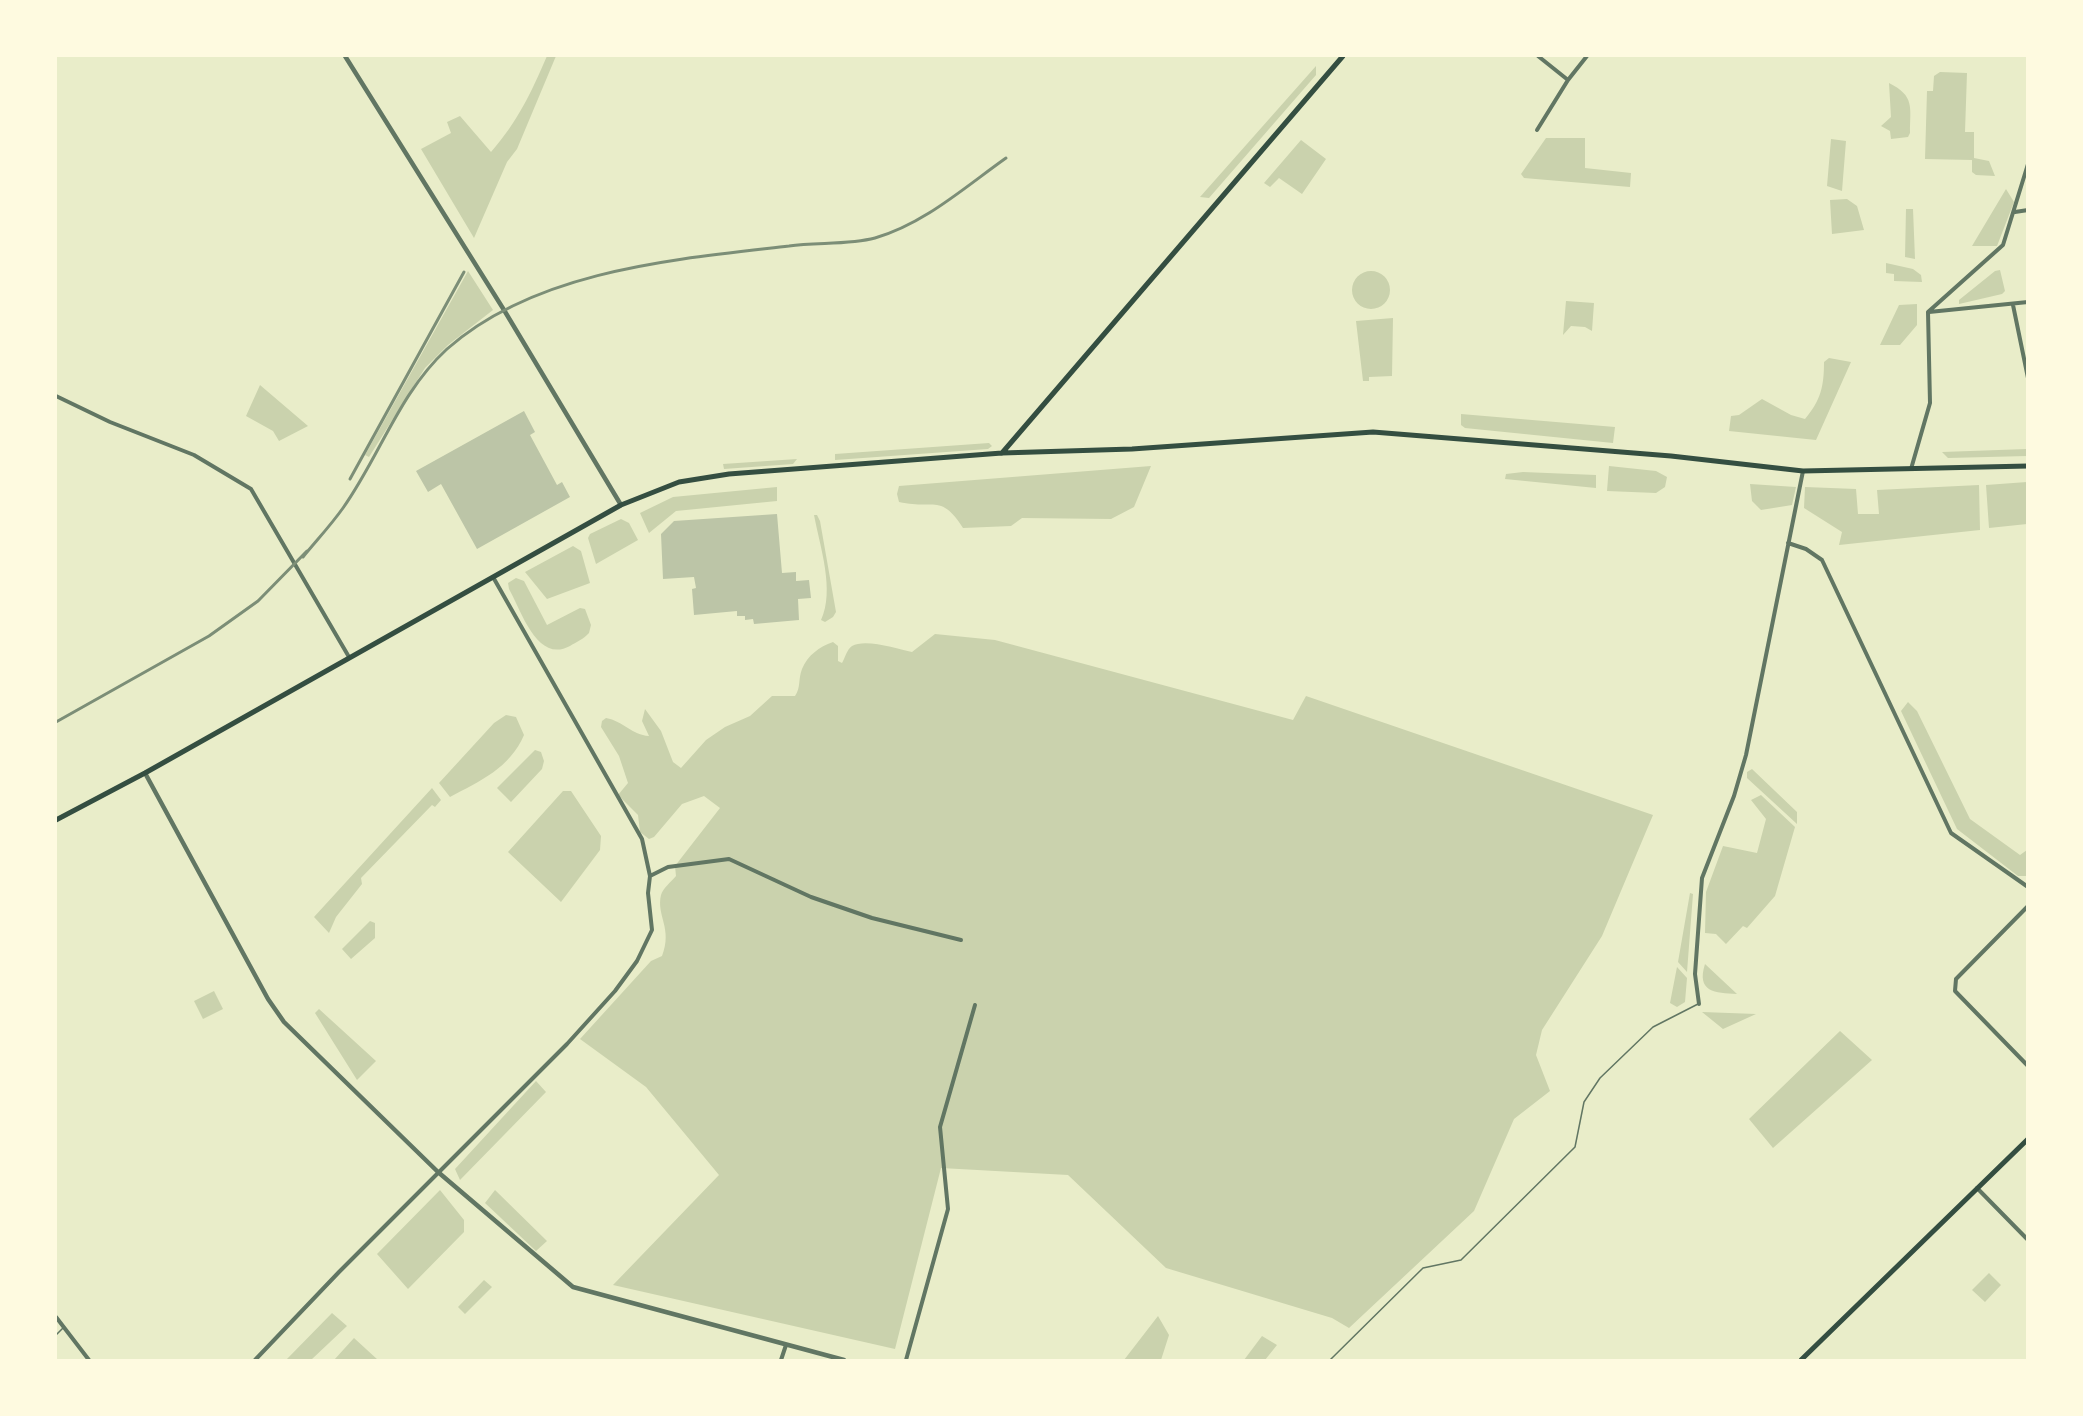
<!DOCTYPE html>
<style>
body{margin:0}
#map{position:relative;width:2083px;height:1416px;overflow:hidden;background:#e9edc9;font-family:"Sofia Sans Condensed",sans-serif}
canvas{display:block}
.frame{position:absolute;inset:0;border:57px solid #fefae0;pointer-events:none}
</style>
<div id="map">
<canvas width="2083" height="1416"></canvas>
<div class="frame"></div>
</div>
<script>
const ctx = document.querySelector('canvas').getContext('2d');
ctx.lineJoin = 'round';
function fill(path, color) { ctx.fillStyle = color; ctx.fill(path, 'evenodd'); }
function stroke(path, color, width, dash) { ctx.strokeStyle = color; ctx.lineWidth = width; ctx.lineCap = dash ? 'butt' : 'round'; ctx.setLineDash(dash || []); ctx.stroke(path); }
const green = new Path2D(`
 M547 56H556L517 149 507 162 474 238 421 149 451 133 447 122 460 116 491 152C518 121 531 93 547 56Z
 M1316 66V75L1209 198 1200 197Z
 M1940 72 1967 73 1965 132H1974V158L1989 161 1995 176 1976 175 1972 172V160L1925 159 1927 91H1933L1934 76Z
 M1889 83C1915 96 1910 107 1910 133L1908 137 1891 139 1890 131 1881 126 1891 117Z
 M1546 138H1585V168L1631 173 1630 187 1524 178 1521 174Z
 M1831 139 1846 141 1842 191 1827 186Z
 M1301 140 1326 159 1302 194 1279 178 1270 187 1264 183Z
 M2006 189 2014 202 1997 246H1972Z
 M1847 199 1857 206 1864 230 1832 234 1830 200Z
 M1906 209H1913L1915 259 1905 257Z
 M1886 263 1913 269 1921 275 1922 282 1894 281V274L1886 273Z
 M2000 270 2005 291 2002 294 1959 304V300L1995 271Z
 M1352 290a19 19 0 1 1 38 0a19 19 0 1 1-38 0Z
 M468 271 493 310 448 345 425 368 369 457 365 455Z
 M1566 301 1594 303 1592 331 1585 327 1571 326 1563 335Z
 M1917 304V325L1900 345H1880L1899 305Z
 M1393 318 1392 376 1369 377V381H1363L1356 321Z
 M1829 358 1851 362 1816 440 1729 431 1731 416 1739 415 1762 399 1791 415 1805 419C1821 400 1824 386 1824 362Z
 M260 385 308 426 279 441 273 431 246 416Z
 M1461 414 1615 427 1613 443 1465 428 1461 425Z
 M989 443 992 446 988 449 835 460V454Z
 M2027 449V456L1948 458 1942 452Z
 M797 459 793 464 724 469 723 464Z
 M1151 466 1134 507 1111 519 1022 518 1011 526 963 528C941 493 934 510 899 502L897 494 899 486Z
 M1609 466 1656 471 1667 477 1665 487 1656 493 1607 491Z
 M1523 472 1596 475V488L1505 479 1506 474Z
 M2027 482V524L1989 528 1986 485Z
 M1750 484 1796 487 1792 505 1761 510 1752 501Z
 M1979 485 1980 530 1839 545 1842 532 1804 508 1805 487 1856 489 1858 514H1879L1877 490Z
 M777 487V501L676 511 649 533 640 513 673 497Z
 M814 515H817L820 521 836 612 833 617 825 622 821 620C835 590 820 547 814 515Z
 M621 519 629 523 638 540 596 564 588 538 590 534Z
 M573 546 581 551 590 583 547 599 525 572Z
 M516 578 524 581 547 625 580 608 585 609 591 625 589 633C584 639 576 642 570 646 537 664 521 610 509 589L508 583Z
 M935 634 995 640 1293 720 1306 696 1653 815 1602 936 1542 1030 1536 1055 1550 1091 1514 1119 1474 1211 1349 1328 1332 1318 1166 1268 1068 1175 941 1168 895 1349 613 1285 719 1175 646 1087 580 1039 651 961 662 956C673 928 656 916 661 895 663 888 671 882 676 876L675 866 720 808 704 796 682 804 654 837 649 839 640 832 638 815 618 795 628 783 619 756 601 727 602 721 606 718C623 721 632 735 649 736L642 721 645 709 661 731 673 762 681 768 706 740 725 727 750 716 772 696H795C801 687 798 679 802 669 808 655 819 647 833 642L838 646V661L842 663C845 658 847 649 852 646 865 638 898 649 912 652Z
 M1908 702 1917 711 1970 819 2020 855 2027 850V876H2018L1957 829 1901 711Z
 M506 715 516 717 524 735C510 768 480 781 450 797L439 783 494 723Z
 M535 750 541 752 544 761 542 769 511 802 497 788Z
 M1752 769 1797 812V824L1747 778V772Z
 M432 788 441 800 435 807 432 805 361 878 362 884 336 917 329 933 314 917Z
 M563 791H571L601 836 600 850 561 902 508 852Z
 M1761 795 1795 827 1775 896 1747 928 1743 926 1726 944 1716 934 1705 933 1706 892 1723 846 1757 853 1766 819 1751 800Z
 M1690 893 1693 894 1687 972 1678 962Z
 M370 921 375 923V938L351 959 342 949Z
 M1705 964 1737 994C1715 993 1696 992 1705 964Z
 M1677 967 1687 978 1685 1002 1677 1007 1670 1003Z
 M214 991 223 1009 203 1019 194 1001Z
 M319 1009 376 1061 357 1080 315 1013Z
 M1702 1012 1756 1014 1723 1029Z
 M1840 1031 1872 1060 1773 1148 1749 1119Z
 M536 1081 546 1092 460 1180 455 1169Z
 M440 1190 464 1220V1232L408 1289 377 1254Z
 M495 1190 547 1241 536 1251 485 1203Z
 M1989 1273 2001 1285 1985 1302 1972 1290Z
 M484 1280 492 1287 465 1314 458 1307Z
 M332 1313 347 1326 311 1360H286Z
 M1158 1316 1169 1335 1161 1360H1124Z
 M1262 1336 1277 1345 1265 1360H1244Z
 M354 1338 378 1360H334Z`);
const building = new Path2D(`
 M524 411 535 432 530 435 557 485 562 482 570 497 477 549 441 484 428 492 416 471Z
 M777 514 782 573 796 572V581L809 580 811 598 798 599 799 620 754 624 753 619 745 620V616H737V611L694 615 692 589 696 588 694 577 663 579 661 534 674 521Z`);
const service = new Path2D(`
 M56 1335 63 1328
 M1330 1360 1423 1268 1461 1260 1575 1147 1584 1102 1600 1078 1653 1027 1698 1004`);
const minor = new Path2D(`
 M1538 56 1568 80
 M1537 130 1568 80 1587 56
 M2015 212 2028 210
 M2013 305 2028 378
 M1929 312 2028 302
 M56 396 110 422 194 455 251 489 349 657
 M1911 469 1930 403 1928 312 2003 245 2028 164
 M1788 543 1806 549 1822 560 1951 833 2028 887
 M650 876 668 867 729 859 811 897 872 918 961 940
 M2028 906 1956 979 1955 991 2028 1066
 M1699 1004 1695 974 1702 878 1734 796 1746 755 1803 471
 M1977 1188 2028 1240
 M56 1317 89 1360
 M255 1360 339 1272 567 1044 615 991 637 961 652 930 648 893 650 876 642 839 493 577
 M781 1360 786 1345
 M906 1360 948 1209 940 1127 975 1005`);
const tertiary = new Path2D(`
 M345 56 504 310 621 505
 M145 773 268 999 284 1022 438 1172 573 1287 844 1360`);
const secondary = new Path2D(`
 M1002 453 1343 56
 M56 820 145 773 621 505 679 482 729 474 1002 453 1132 449 1373 432 1671 456 1803 471 2028 466
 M1801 1360 2028 1139`);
const rail = new Path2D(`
 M350 479 464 272
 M303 557C316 541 331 525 343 508 380 456 399 393 447 349 536 270 676 259 789 246 816 242 849 245 875 238 924 224 965 187 1006 158
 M56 722 209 636 258 601 307 551`);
fill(green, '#cad2ad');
fill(building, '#bcc5a7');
stroke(service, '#617663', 1.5);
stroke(minor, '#617663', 4);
stroke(tertiary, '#617663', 4.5);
stroke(secondary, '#344e41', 5);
stroke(rail, '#7c8e77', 3);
</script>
